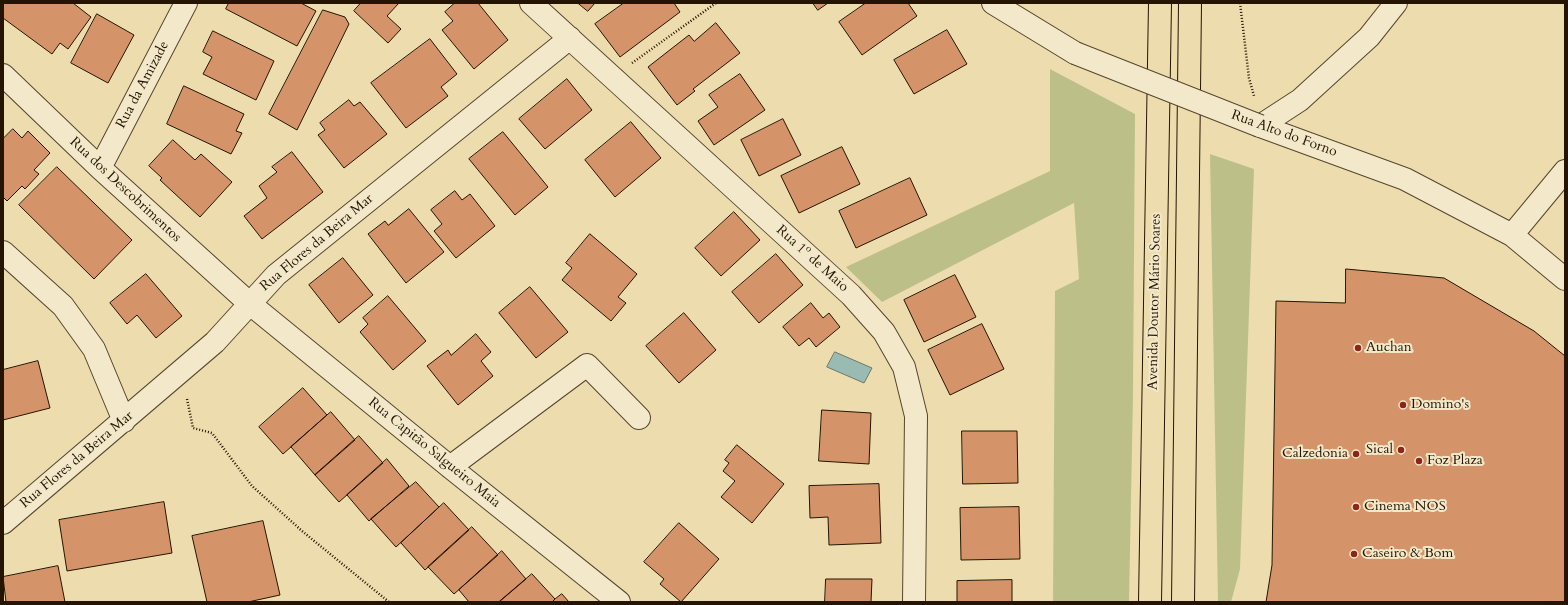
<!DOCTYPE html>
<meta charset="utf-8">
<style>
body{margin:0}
#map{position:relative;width:1568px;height:605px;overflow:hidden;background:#edddae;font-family:Cardo,serif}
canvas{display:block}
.frame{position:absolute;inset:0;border:4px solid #241401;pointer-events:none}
</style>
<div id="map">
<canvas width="1568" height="605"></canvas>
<div class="frame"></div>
</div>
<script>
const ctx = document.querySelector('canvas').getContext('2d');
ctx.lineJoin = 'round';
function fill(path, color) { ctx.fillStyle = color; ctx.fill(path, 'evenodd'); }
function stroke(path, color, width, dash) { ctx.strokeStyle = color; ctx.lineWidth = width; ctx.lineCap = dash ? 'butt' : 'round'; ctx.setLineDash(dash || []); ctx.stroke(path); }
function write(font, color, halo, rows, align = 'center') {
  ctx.font = font + ' Cardo,serif'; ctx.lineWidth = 4; ctx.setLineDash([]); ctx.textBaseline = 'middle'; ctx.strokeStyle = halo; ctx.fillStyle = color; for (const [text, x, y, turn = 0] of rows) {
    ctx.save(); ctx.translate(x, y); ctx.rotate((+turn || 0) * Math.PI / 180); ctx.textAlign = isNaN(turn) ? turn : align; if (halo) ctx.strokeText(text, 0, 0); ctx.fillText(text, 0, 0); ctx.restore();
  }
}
const green = new Path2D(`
 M1050 69 1135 114 1133 396 1129 602H1053L1055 291 1079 279 1074 203 882 302 846 267 1050 171Z
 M1210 154 1254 169 1240 569 1231 602H1218Z`);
const water = new Path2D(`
 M835 352 872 368 864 383 827 367Z`);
const building = new Path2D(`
 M3 3H73L91 17 68 49 60 43 52 54 3 18Z
 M229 3H301L316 11 297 46 226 9Z
 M361 3H399L387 16 401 29 388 43 354 11Z
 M455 3H478L508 40 474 69 442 30 453 21 445 12Z
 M578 3H595L588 11Z
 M624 3H674L680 12 620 57 595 24Z
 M813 3H828L818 10Z
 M866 3H908L917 16 862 55 839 22Z
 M323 10 345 17 349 24 297 130 269 114Z
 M97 14 134 35 108 83 71 63Z
 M716 23 740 53 693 89 695 91 677 105 648 67 689 35 694 41Z
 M947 30 967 64 914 94 894 60Z
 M213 31 274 61 256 100 203 74 212 57 203 52Z
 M430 39 457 74 441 87 448 96 406 128 371 83Z
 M740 74 765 110 714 145 698 121 718 107 709 95Z
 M567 79 592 110 545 149 519 119Z
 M184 86 244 114 236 131 242 133 231 154 167 124Z
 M349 100 354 106 360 102 387 134 344 168 318 135 325 130 320 123Z
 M783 119 801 155 759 176 741 140Z
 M631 122 661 158 615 197 585 160Z
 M13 129 22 138 28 131 50 153 34 170 39 174 25 189 22 186 7 201 3 197V139Z
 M503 132 548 187 515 215 469 159Z
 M173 140 195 160 201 154 232 182 200 217 160 180 162 178 149 166Z
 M842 147 860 184 799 213 781 176Z
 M292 152 323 192 262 239 244 216 267 198 259 186 277 172 272 167Z
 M57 167 132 240 94 279 19 205Z
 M910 178 927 215 856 248 839 211Z
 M455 191 462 200 470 194 495 226 456 258 434 231 442 224 431 210Z
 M409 209 444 252 406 283 368 234 385 221 388 225Z
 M734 212 760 240 721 276 695 248Z
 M590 234 637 274 618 297 626 303 611 321 562 280 572 268 566 263Z
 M776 254 803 285 759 323 732 292Z
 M343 258 373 295 339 323 309 285Z
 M1346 269 1444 278 1534 331 1565 356V602H1266L1272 565 1276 301 1345 303Z
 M146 274 182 316 156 338 137 315 127 324 110 303Z
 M955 275 976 317 924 342 904 300Z
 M530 287 568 332 536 358 499 313Z
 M388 296 426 341 393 370 360 332 368 324 363 318Z
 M811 303 823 318 829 313 840 327 816 347 809 338 799 346 783 327Z
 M684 313 716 350 679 383 646 346Z
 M982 324 1004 369 950 395 928 350Z
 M476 334 491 352 481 361 493 376 458 405 427 366 448 350 451 355Z
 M38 361 50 408 3 420V370Z
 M303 388 327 415 283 454 259 427Z
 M822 410 871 413 869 464 819 461Z
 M331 412 355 440 315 475 291 447Z
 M962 431H1017L1018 483 963 484Z
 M359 436 383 463 339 502 315 475Z
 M737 445 784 484 752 523 721 497 735 481 723 471 729 463 725 460Z
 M387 459 409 486 369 521 347 495Z
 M416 482 439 507 396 547 371 519Z
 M879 484 881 543 829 545 828 517 810 518 809 486Z
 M164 502 172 553 67 571 59 520Z
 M444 503 469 530 425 570 401 543Z
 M1019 507 1020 559 961 560 960 508Z
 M263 521 280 595 248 602H207L192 536Z
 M679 523 719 559 681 602 660 584 664 579 644 562Z
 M472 527 498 555 454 594 428 567Z
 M502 551 526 579 499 602H469L459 590Z
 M58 566 65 602H6L3 577Z
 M532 574 555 599 552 602H499Z
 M826 579H872L871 602H825Z
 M1012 580V602H957V581Z
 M562 594 569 602H552L555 599Z`);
const path = new Path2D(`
 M1240 3 1249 78 1254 96
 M632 63 716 3
 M187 399 193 428 212 433 252 486 302 531 389 602`);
const minor = new Path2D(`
 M531 3 851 295 884 332 904 367 916 416 914 602
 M993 3 1075 53
 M3 75 100 168 249 303 450 467 619 602
 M1260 126 1405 179 1512 235 1565 279
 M1260 126 1300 100 1369 37 1396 3
 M100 168 186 3
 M1512 235 1565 171
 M3 252 63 306 94 349 124 421
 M450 467 587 365 639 418
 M3 523 215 342 276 275 570 38`);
const major = new Path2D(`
 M1150 602 1160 3
 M1183 602 1190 3`);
const minorBridge = new Path2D(`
 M1075 53 1260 126`);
const markers = [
 [1358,348,4,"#8f2418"],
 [1403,405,4,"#8f2418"],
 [1401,450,4,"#8f2418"],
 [1356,454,4,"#8f2418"],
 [1419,461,4,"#8f2418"],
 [1356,507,4,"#8f2418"],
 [1354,554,4,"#8f2418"]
];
const streetNames = [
 ["Rua da Amizade",143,85,-62],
 ["Rua Alto do Forno",1284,134,20],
 ["Rua dos Descobrimentos",125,190,43],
 ["Rua Flores da Beira Mar",317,243,-40],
 ["Rua 1º de Maio",812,259,42],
 ["Avenida Doutor Mário Soares",1155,302,-89],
 ["Rua Capitão Salgueiro Maia",434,453,39],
 ["Rua Flores da Beira Mar",77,460,-40]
];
const poiNames = [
 ["Auchan",1366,348],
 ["Domino's",1411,405],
 ["Sical",1393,450,"right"],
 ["Calzedonia",1348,454,"right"],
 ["Foz Plaza",1427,461],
 ["Cinema NOS",1364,507],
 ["Caseiro & Bom",1362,554]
];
fill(green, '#bcc088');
fill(water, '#9abbb2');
stroke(water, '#6b786b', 1);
fill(building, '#d49368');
stroke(building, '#241401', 1);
stroke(minor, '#56462c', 24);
stroke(major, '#241401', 24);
stroke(path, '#241401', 2.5, [1, 2]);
stroke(minor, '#f3e9ca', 22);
stroke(major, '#edddae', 22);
stroke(minorBridge, '#56462c', 24, []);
stroke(minorBridge, '#f3e9ca', 22);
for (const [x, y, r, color] of markers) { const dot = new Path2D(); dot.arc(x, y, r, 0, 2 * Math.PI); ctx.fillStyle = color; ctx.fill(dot); stroke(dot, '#f3e9ca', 1.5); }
write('14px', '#241401', '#f3e9ca', streetNames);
write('14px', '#241401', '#f3e9ca', poiNames, 'left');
</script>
